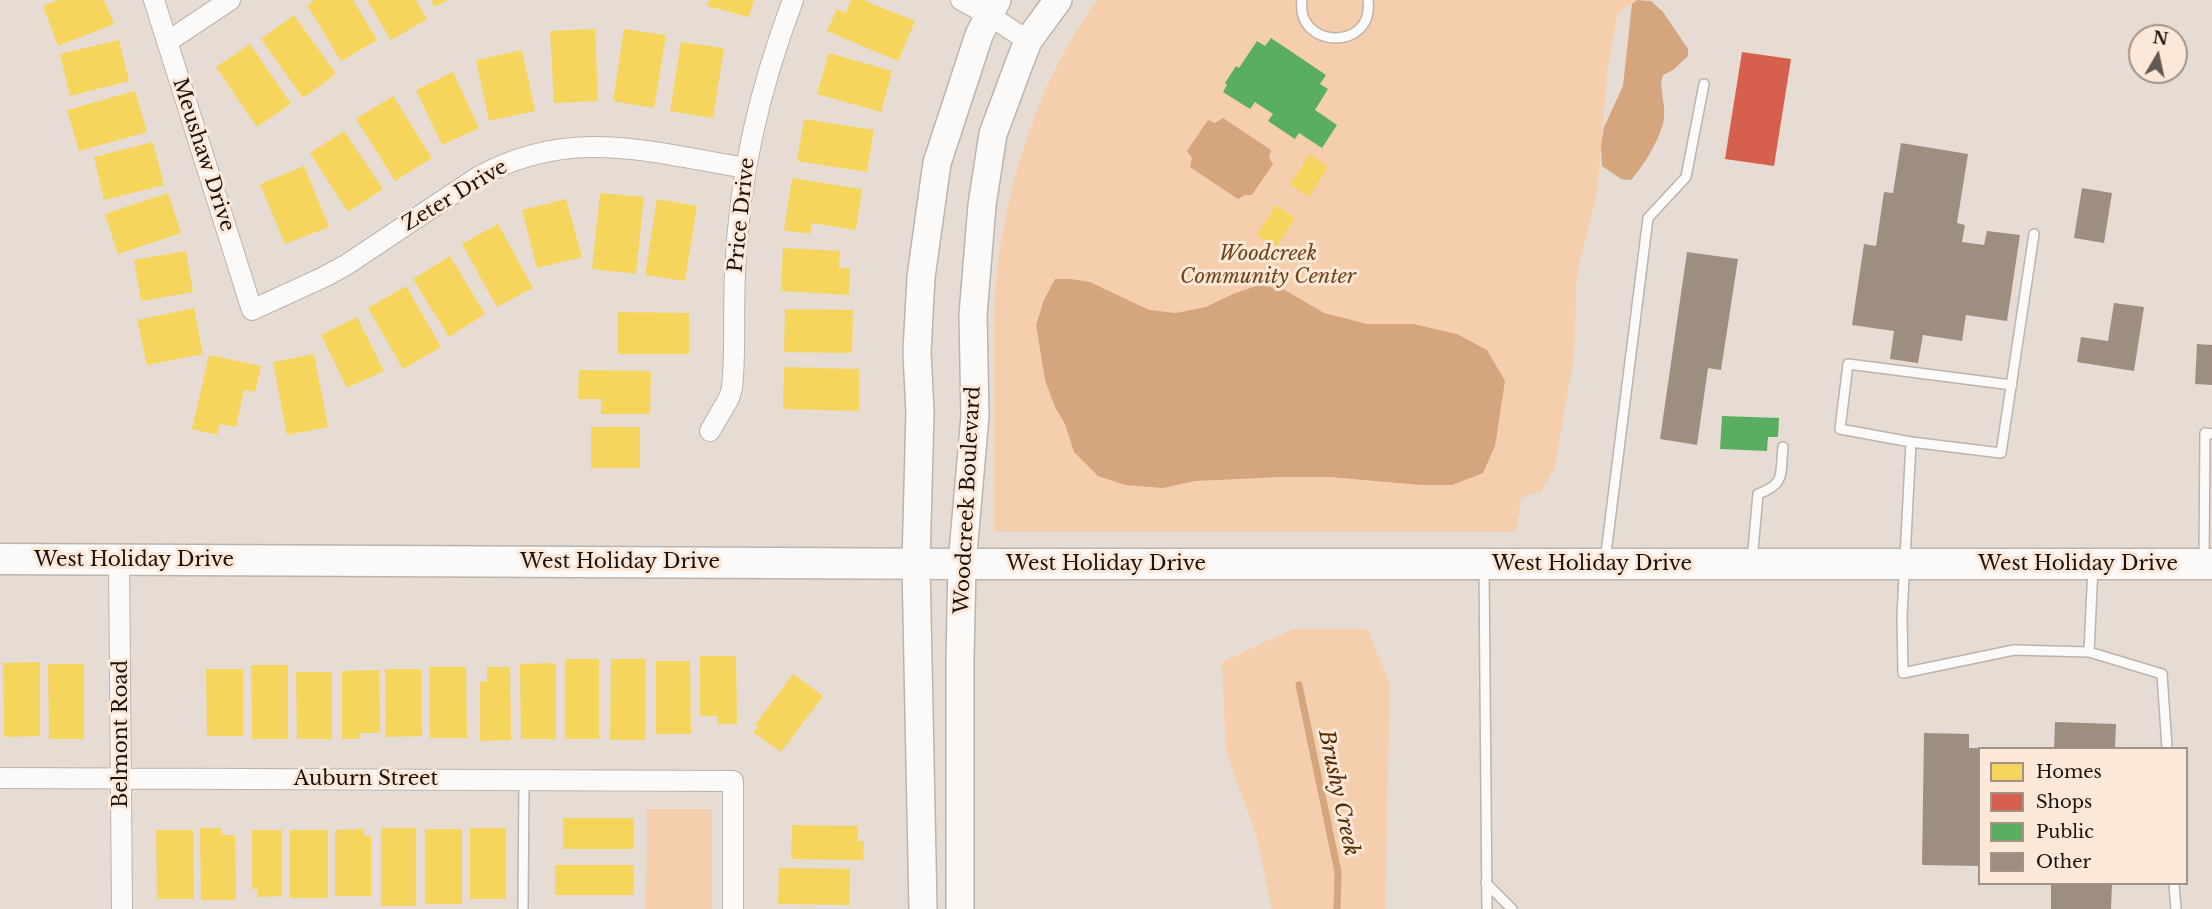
<!DOCTYPE html>
<style>
body{margin:0}
#map{position:relative;width:2212px;height:909px;overflow:hidden;background:#e7dcd3;font-family:"Libre Baskerville",serif}
canvas{display:block}
.legend{position:absolute;left:1978px;top:747px;width:210px;height:138px;box-sizing:border-box;background:#fce8d8;border:2px solid #a29387;margin:0;padding:8px 10px;list-style:none;font-size:18px;color:#1a130d}
.legend li{display:flex;align-items:center;gap:12px;height:30px}
.legend b{width:30px;border:2px solid #a29387}
.north{position:absolute;left:2128px;top:24px;width:60px;height:60px;box-sizing:border-box;background:#fce8d8;border:2px solid #a29387;border-radius:50%;rotate:9deg;font-size:16px;font-weight:700;line-height:24px;text-align:center;color:#1a130d}
.north::after{content:'';display:block;margin:auto;width:21px;height:27px;background:#625952;clip-path:polygon(50% 0,100% 100%,50% 72%,0 100%)}
</style>
<div id="map">
<canvas width="2212" height="909"></canvas>
<ul class="legend">
<li><b style="height:16px;background:#f6d55c"></b>Homes</li>
<li><b style="height:16px;background:#d6604d"></b>Shops</li>
<li><b style="height:16px;background:#5aae61"></b>Public</li>
<li><b style="height:16px;background:#9e8e7f"></b>Other</li>
</ul>
<div class="north">N</div>
</div>
<script>
const ctx = document.querySelector('canvas').getContext('2d');
ctx.lineJoin = 'round';
function fill(path, color) { ctx.fillStyle = color; ctx.fill(path, 'evenodd'); }
function stroke(path, color, width, dash) { ctx.strokeStyle = color; ctx.lineWidth = width; ctx.lineCap = dash ? 'butt' : 'round'; ctx.setLineDash(dash || []); ctx.stroke(path); }
function write(font, color, halo, rows, align = 'center') {
  ctx.font = font + ' "Libre Baskerville",serif'; ctx.lineWidth = 6; ctx.setLineDash([]); ctx.textBaseline = 'middle'; ctx.strokeStyle = halo; ctx.fillStyle = color; for (const [text, x, y, turn = 0] of rows) {
    ctx.save(); ctx.translate(x, y); ctx.rotate((+turn || 0) * Math.PI / 180); ctx.textAlign = isNaN(turn) ? turn : align; if (halo) ctx.strokeText(text, 0, 0); ctx.fillText(text, 0, 0); ctx.restore();
  }
}
const green = new Path2D(`
 M1097 0H1637L1618 13 1608 65 1597 194 1577 273 1574 357 1555 467 1541 491 1521 498 1516 532H994C994 482 994 432 994 381 994 345 993 308 997 272 1008 176 1040 79 1097 0Z
 M1293 629H1367L1390 684 1385 909H1272L1256 834 1226 752 1222 662Z
 M647 809H712V909H646Z`);
const water = new Path2D(`
 M1637 0 1651 1 1663 12 1688 49V56L1673 70 1663 75C1658 89 1666 103 1664 118 1662 136 1643 167 1631 180L1621 179 1602 166 1601 146 1604 127 1623 86 1632 4Z
 M1223 118 1271 150 1269 158 1273 164 1252 195H1245L1238 199 1190 167 1192 158 1187 151 1208 120 1215 123Z
 M1055 279H1071L1090 282 1149 310 1176 313 1206 307 1233 294 1259 285 1283 289 1324 313 1367 324H1413L1457 334 1487 350 1505 381 1495 446 1483 473 1452 485H1420L1330 477H1281L1195 481 1163 488 1125 485 1098 476 1074 452 1065 424 1055 407 1045 380 1036 325 1044 300Z`);
const homes = new Path2D(`
 M58 0H104L114 24 58 46 43 6Z
 M315 0H353L377 40 341 61 307 5Z
 M367 0H416L427 19 391 40Z
 M431 0H448L435 7Z
 M709 0H754L749 17 707 6Z
 M851 0H863L915 21 898 61 827 31 837 9 846 13Z
 M294 15 336 74 303 98 261 39Z
 M595 29 598 101 554 103 550 31Z
 M624 29 666 35 654 108 613 101Z
 M119 40 129 81 70 96 60 54Z
 M681 42 724 48 713 118 670 111Z
 M250 44 291 104 257 127 216 67Z
 M522 50 535 111 489 121 476 60Z
 M829 53 892 71 881 112 817 94Z
 M453 72 479 128 442 145 416 90Z
 M135 91 147 132 79 151 67 110Z
 M393 96 432 158 395 181 356 119Z
 M804 119 874 130 867 172 797 161Z
 M344 131 383 189 348 212 310 153Z
 M153 142 164 185 104 200 94 157Z
 M1310 154 1328 167 1309 197 1290 184Z
 M304 166 329 227 285 244 260 184Z
 M792 178 862 189 856 230 812 223 810 234 784 230Z
 M168 193 181 233 118 254 105 214Z
 M600 193 644 197 636 274 592 269Z
 M566 199 582 257 537 268 522 210Z
 M657 199 697 206 685 281 645 275Z
 M1276 205 1295 218 1276 247 1257 235Z
 M498 224 533 288 497 307 462 244Z
 M783 248 840 251 839 268H850L849 295 781 291Z
 M186 251 193 292 141 301 134 260Z
 M450 256 485 314 449 337 413 279Z
 M406 286 441 347 403 369 368 308Z
 M194 308 203 354 147 365 137 320Z
 M785 309 853 310 852 353 784 352Z
 M618 312 689 313V354H618Z
 M357 317 384 371 347 388 321 335Z
 M314 354 328 427 287 435 273 362Z
 M209 355 261 366 255 392 244 390 236 427 220 424 217 435 192 429Z
 M784 367 859 369V411L783 409Z
 M579 370 651 371 650 414H601V399H578Z
 M591 427H640V468H591Z
 M700 656H736L737 724H717V716H700Z
 M565 659H599V739H565Z
 M611 659H646L645 740H610Z
 M656 661H690L691 734H656Z
 M40 662V736L4 737 3 663Z
 M556 663V739H521L520 664Z
 M48 664H84V739H49Z
 M251 665H288V739H252Z
 M429 667H466L467 738H430Z
 M487 667H510L511 740 480 741V682L487 681Z
 M206 669H243V736H207Z
 M385 669H421L422 736 386 737Z
 M379 670 380 733H360V739H342V671Z
 M296 672H332V739H297Z
 M793 674 823 696 781 752 753 732 758 727 755 725Z
 M563 818H634V849H563Z
 M792 825 858 826V841H864L863 860 791 859Z
 M200 828H221V835H235L236 900H201Z
 M381 828H416V906H381Z
 M470 828H506V899H470Z
 M364 829V836H371V896H335V830Z
 M425 829H462V904H425Z
 M156 830H193L194 899H157Z
 M252 830H282V896L258 897V889H252Z
 M290 830H328V898H290Z
 M555 865H634V895H555Z
 M779 868 850 869 849 905 778 904Z`);
const shops = new Path2D(`
 M1742 52 1791 59 1774 166 1725 159Z`);
const public = new Path2D(`
 M1271 38 1326 75 1320 84 1328 89 1315 110 1337 125 1322 148 1299 133 1295 139 1268 121 1273 114 1255 102 1250 109 1223 92 1227 85 1225 83 1236 66 1239 68 1257 41 1265 46Z
 M1722 416 1779 418 1778 437H1768L1767 451 1720 449Z`);
const stream = new Path2D(`
 M1299 685 1338 872 1337 909`);
const building = new Path2D(`
 M1901 143 1968 154 1957 223 1965 225 1962 242 1984 245 1987 231 2020 235 2007 321 1966 315 1962 341 1923 335 1918 363 1890 359 1894 331 1852 325 1864 244 1876 246 1884 192 1893 193Z
 M2082 188 2112 193 2104 243 2074 238Z
 M1687 252 1738 259 1721 370 1708 368 1697 445 1660 439Z
 M2114 303 2144 307 2134 371 2077 362 2081 337 2108 341Z
 M2197 344 2212 345V385L2195 384Z
 M2055 722 2116 724 2115 748H2054Z
 M1924 733 1969 734V748H1980V866L1922 865Z
 M2051 884H2112L2111 909H2051Z`);
const lane = new Path2D(`
 M1302 0C1295 49 1375 52 1368 0
 M2034 234 2001 453 1911 442 1902 616 1903 673 2014 650 2089 652 2093 567
 M1911 442 1840 429 1848 364 2012 385
 M2204 559 2205 433 2212 434
 M1605 561 1648 218 1686 177 1704 84
 M1752 561 1758 494C1786 484 1780 474 1783 447
 M1484 569 1487 909
 M2089 652 2162 674 2167 748
 M1486 883 1512 909
 M2174 884 2176 909
 M523 909 524 780`);
const street = new Path2D(`
 M154 0 252 310 324 277 346 265 478 177C571 126 648 152 746 168
 M961 0 989 15 1028 41
 M167 42 230 0
 M710 431 729 398 732 388C736 350 733 311 735 273 739 176 759 90 793 0
 M119 559 122 909
 M0 778 733 781V909`);
const secondary = new Path2D(`
 M923 909 916 563 920 412 917 352 921 277 937 163 979 35 997 0
 M960 909V659L962 564 975 416 973 315 982 205 993 134 1019 64 1028 41 1058 0`);
const primary = new Path2D(`
 M0 559 962 564H2212`);
const streetNames = [
 ["Meushaw Drive",203,155,72],
 ["Zeter Drive",455,196,-31],
 ["Price Drive",742,215,-84],
 ["Woodcreek Boulevard",968,500,-87],
 ["West Holiday Drive",134,560],
 ["West Holiday Drive",620,562],
 ["West Holiday Drive",1106,564],
 ["West Holiday Drive",1592,564],
 ["West Holiday Drive",2078,564],
 ["Belmont Road",121,734,-90],
 ["Auburn Street",366,779]
];
const parkNames = [
 ["Woodcreek",1268,254],
 ["Community Center",1268,277]
];
const waterNames = [
 ["Brushy Creek",1338,793,78]
];
fill(green, '#f4cead');
fill(water, '#d5a67e');
fill(homes, '#f6d55c');
fill(shops, '#d6604d');
fill(public, '#5aae61');
stroke(stream, '#d5a67e', 7);
fill(building, '#9e8e7f');
stroke(lane, '#bbb3ac', 12);
stroke(street, '#bbb3ac', 22);
stroke(secondary, '#bbb3ac', 30);
stroke(primary, '#bbb3ac', 33);
stroke(lane, '#fbfaf8', 9);
stroke(street, '#fbfaf8', 20);
stroke(secondary, '#fbfaf8', 27);
stroke(primary, '#fbfaf8', 30);
write('20px', '#1a130d', '#fce8d8', streetNames);
write('italic 20px', '#6e431b', '#fce8d8', parkNames);
write('italic 21px', '#522a00', '#fce8d8', waterNames);
</script>
